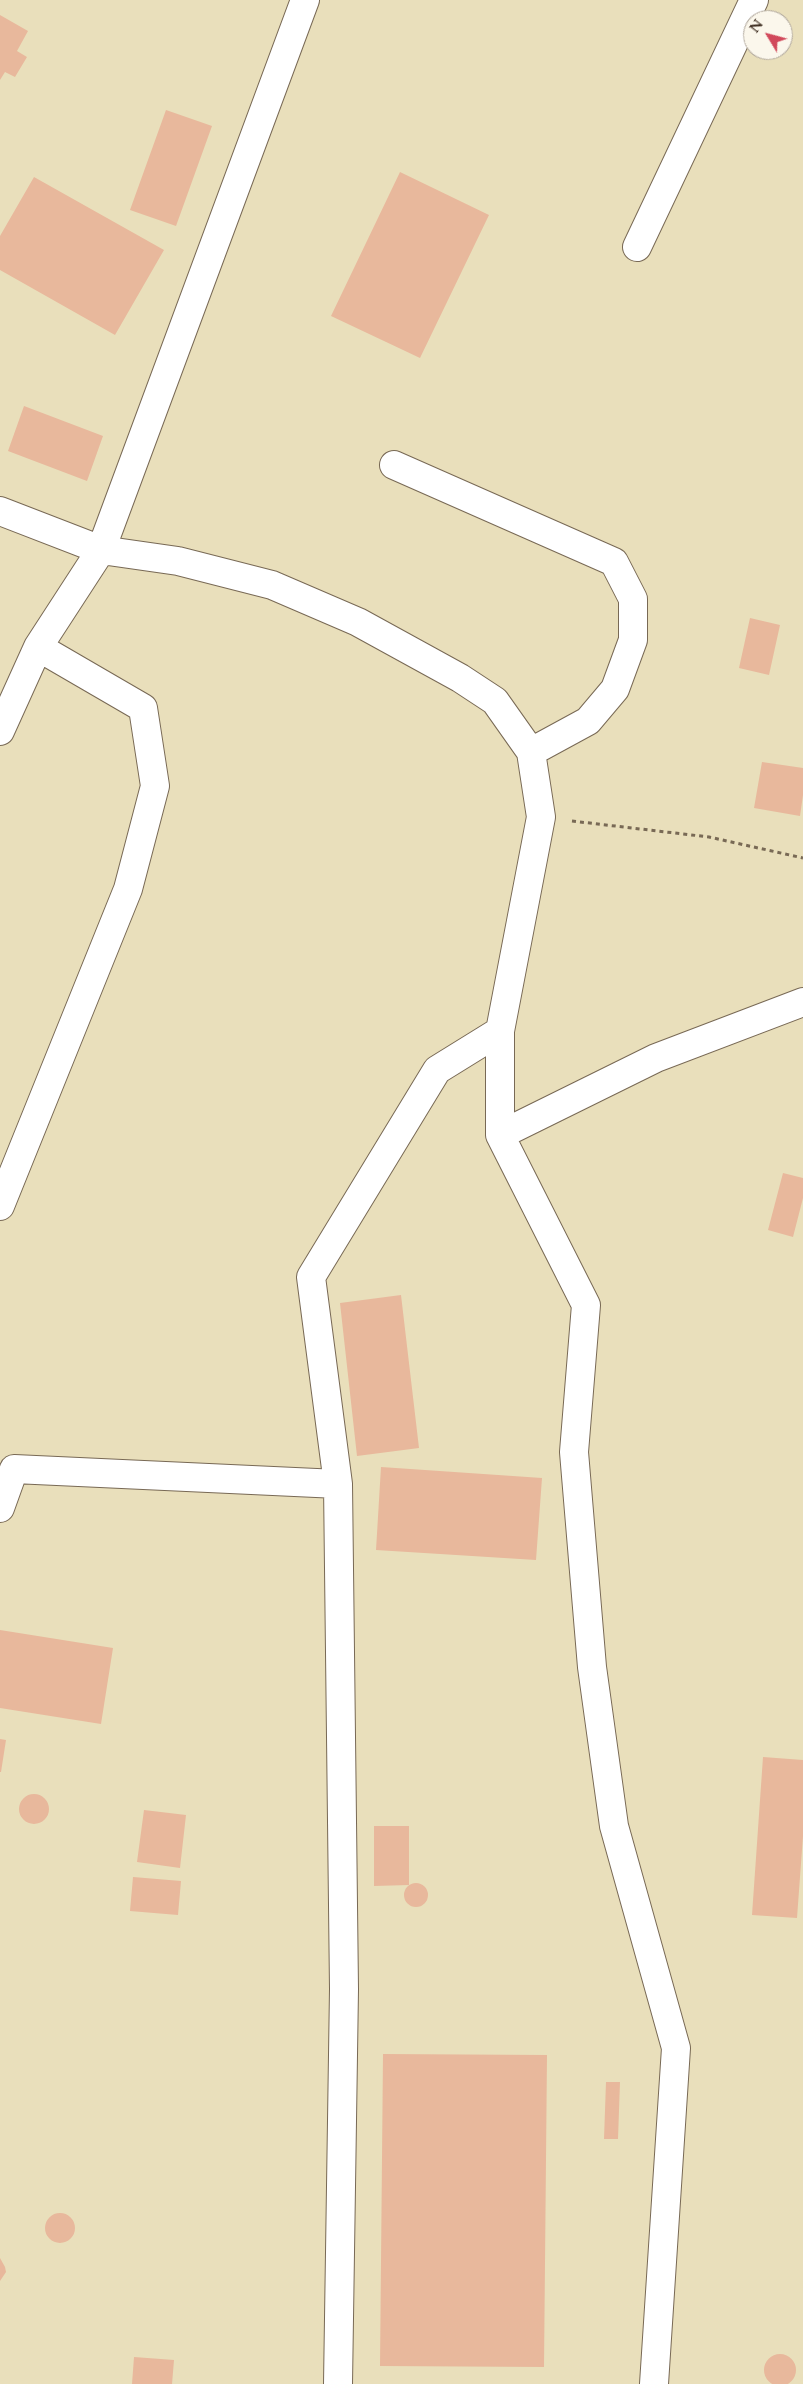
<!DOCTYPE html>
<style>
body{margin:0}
#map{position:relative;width:803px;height:2384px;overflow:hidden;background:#e9dfbb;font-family:Cardo,serif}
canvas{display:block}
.north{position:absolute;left:743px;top:10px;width:50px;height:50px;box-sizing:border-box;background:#fbf7ec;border:1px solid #aea59a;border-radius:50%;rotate:307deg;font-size:14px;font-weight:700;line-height:20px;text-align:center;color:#3b2a1e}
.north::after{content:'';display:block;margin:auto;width:18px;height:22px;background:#d1495b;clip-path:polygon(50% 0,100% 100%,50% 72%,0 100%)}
</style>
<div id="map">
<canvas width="803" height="2384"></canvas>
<div class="north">N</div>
</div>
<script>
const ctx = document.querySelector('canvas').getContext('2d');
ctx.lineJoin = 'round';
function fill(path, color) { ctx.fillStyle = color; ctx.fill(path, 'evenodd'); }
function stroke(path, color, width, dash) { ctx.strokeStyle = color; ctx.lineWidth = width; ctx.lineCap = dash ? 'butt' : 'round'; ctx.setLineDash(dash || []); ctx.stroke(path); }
const building = new Path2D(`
 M0 15 28 31 17 51 27 57 15 77 5 72 0 80Z
 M166 110 212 126 176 226 130 210Z
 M400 172 489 215 420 358 331 316Z
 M34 177 164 250 115 335 0 270V236Z
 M24 406 103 436 87 481 8 451Z
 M750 618 780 625 769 675 739 668Z
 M762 762 803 768V795L800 816 754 808Z
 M783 1173 803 1178V1198L793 1237 768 1230Z
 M401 1295 419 1448 357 1456 340 1303Z
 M381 1467 542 1478 536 1560 376 1550Z
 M0 1630 113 1648 101 1724 0 1708Z
 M0 1739 6 1740 1 1772H0Z
 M763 1757 803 1760V1836L797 1918 752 1915Z
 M19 1809a15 15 0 1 1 30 0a15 15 0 1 1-30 0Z
 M144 1810 186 1815 180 1868 137 1862Z
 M374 1826H409V1885L374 1886Z
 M133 1877 181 1881 178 1915 130 1911Z
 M404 1895a12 12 0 1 1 24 0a12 12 0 1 1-24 0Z
 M383 2054 547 2055 544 2367 380 2366Z
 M606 2082H620L618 2139H604Z
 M45 2228a15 15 0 1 1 30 0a15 15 0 1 1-30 0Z
 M0 2258 5 2267 6 2272 0 2281Z
 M764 2370a16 16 0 1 1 32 0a16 16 0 1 1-32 0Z
 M134 2357 174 2360 172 2384H132Z`);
const path = new Path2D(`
 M572 821 709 837 803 858`);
const minor = new Path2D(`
 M637 247 754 0
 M394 465 614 562 633 599V640L615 689 588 721 531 752
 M0 511 101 550 178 561 272 585 358 622 460 678 495 701 531 752 541 817 500 1031V1135L586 1305 574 1452 592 1667 614 1826 676 2048 654 2384
 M0 731 38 647 101 550 305 0
 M500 1135 656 1058 803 1002
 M0 1206 128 889 155 786 143 708 38 647
 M0 1508 14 1469 338 1484
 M338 2384 344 1989 338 1484 311 1277 437 1070 500 1031`);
fill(building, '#e8b89c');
stroke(minor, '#786955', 30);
stroke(path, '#786955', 3, [4, 4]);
stroke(minor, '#fff', 28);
</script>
